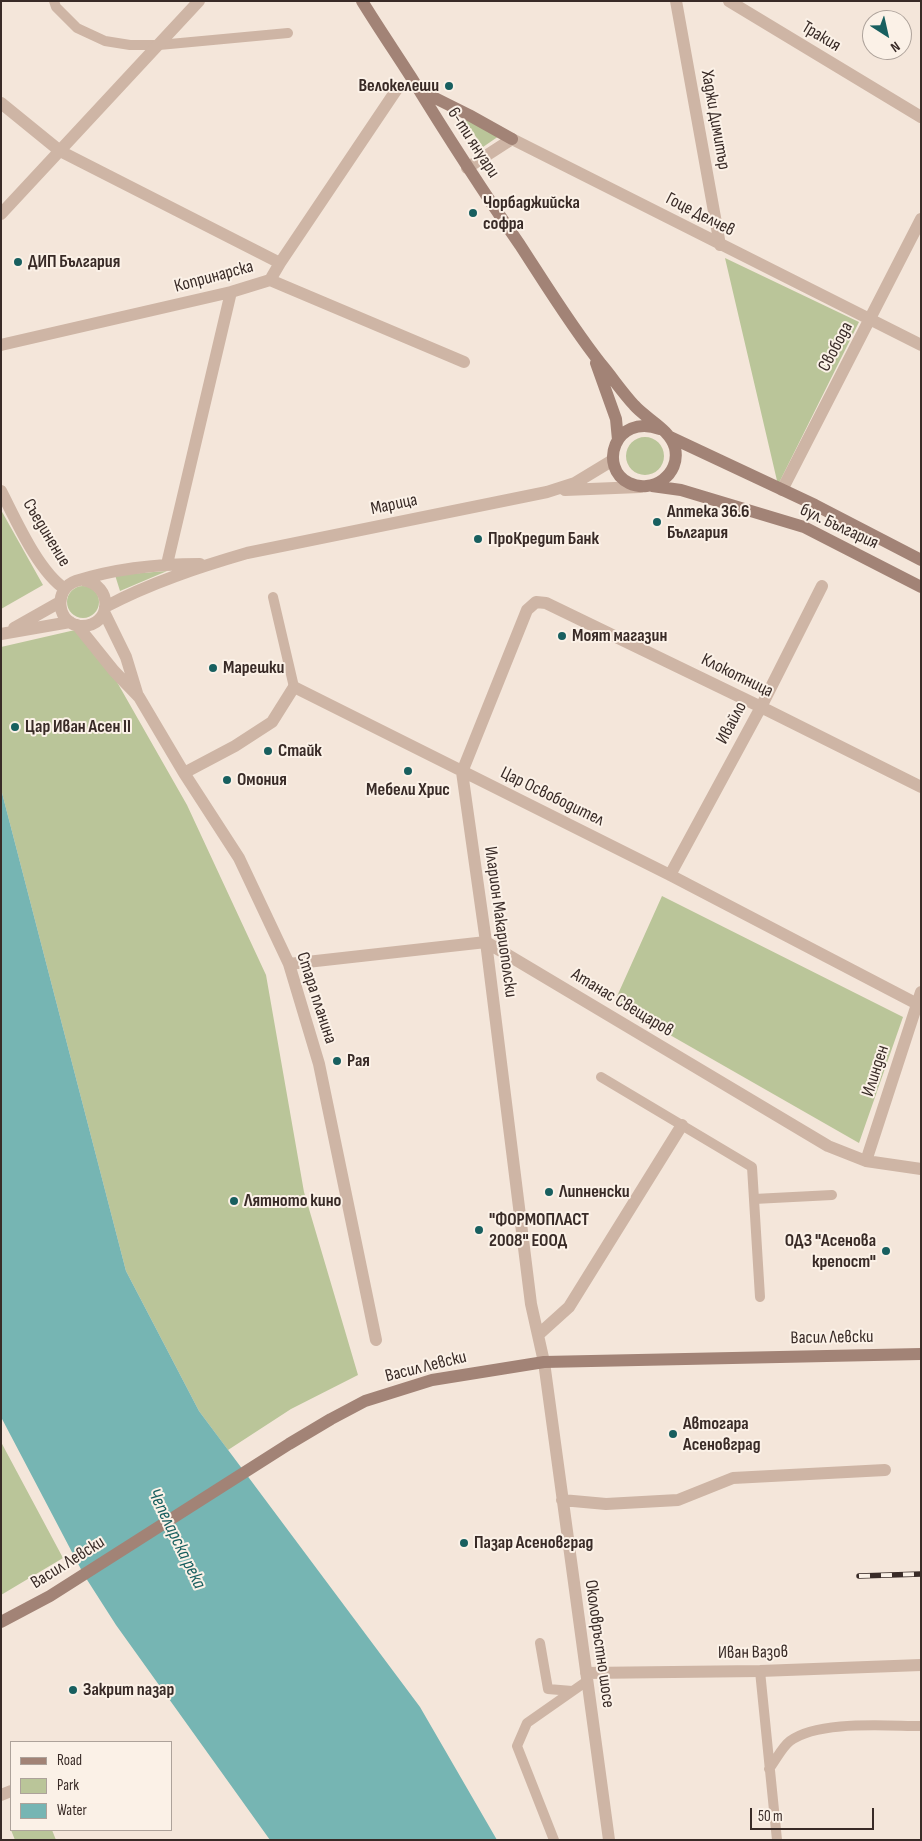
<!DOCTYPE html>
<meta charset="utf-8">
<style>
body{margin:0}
#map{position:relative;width:922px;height:1841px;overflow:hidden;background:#f4e6da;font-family:"Sofia Sans Condensed",sans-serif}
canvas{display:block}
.frame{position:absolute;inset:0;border:2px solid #392b27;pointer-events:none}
.legend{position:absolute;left:10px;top:1741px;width:162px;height:90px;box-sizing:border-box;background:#fbf1e7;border:1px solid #ada29a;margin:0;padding:6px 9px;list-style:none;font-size:15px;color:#392b27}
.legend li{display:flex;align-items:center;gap:10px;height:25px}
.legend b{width:25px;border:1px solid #ada29a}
.north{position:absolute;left:862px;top:10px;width:50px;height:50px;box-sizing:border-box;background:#fbf1e7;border:1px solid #ada29a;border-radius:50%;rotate:145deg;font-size:14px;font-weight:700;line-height:20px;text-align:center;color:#392b27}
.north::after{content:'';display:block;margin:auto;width:18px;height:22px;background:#185f5f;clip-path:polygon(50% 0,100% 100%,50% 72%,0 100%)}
.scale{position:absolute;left:750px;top:1808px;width:124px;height:22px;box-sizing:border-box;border:2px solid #392b27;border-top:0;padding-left:6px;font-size:15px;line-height:18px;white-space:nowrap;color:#392b27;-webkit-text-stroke:4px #fbf1e7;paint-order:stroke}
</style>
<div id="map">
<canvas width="922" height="1841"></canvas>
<div class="frame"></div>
<ul class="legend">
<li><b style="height:6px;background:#a28376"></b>Road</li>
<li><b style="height:14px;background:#bac599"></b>Park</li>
<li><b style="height:14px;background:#76b5b3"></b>Water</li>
</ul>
<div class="north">N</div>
<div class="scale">50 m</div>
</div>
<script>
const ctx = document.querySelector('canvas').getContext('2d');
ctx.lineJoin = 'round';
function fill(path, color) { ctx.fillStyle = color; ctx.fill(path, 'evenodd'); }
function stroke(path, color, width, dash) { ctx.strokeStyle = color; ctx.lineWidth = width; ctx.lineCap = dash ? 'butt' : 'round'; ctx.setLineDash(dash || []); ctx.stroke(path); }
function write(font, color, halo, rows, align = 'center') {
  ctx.font = font + ' "Sofia Sans Condensed",sans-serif'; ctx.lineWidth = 4; ctx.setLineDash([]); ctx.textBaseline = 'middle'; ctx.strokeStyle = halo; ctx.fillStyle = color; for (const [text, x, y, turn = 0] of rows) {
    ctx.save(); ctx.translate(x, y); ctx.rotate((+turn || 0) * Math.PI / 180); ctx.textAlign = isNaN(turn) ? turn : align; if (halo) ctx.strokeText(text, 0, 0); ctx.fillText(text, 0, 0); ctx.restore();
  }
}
const green = new Path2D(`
 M463 118 499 136 483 147Z
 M725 258 859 322 778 485Z
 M626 456a19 19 0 1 1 38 0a19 19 0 1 1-38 0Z
 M1 510 43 585 1 609Z
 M167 571 120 591 115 575Z
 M67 602a16 16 0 1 1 32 0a16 16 0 1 1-32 0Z
 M75 630 105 661 187 805 266 975 304 1192 358 1375 291 1409 228 1450 199 1411 126 1271 1 789V647Z
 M662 896 903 1017 859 1143 614 1003Z
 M1 1442 63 1558 1 1595Z
 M11 1830H52L56 1840H15Z`);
const water = new Path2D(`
 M1 789 126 1271 199 1411 420 1707 497 1840H270L116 1625 84 1575 1 1417Z`);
const service = new Path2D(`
 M54 1 56 7 77 28 105 41 130 45H159L288 33
 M273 597 294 687
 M601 1077 752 1167 760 1297
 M754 1199 832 1195
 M540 1643 548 1689 572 1691
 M760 1671 777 1840
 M769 1769C776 1760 782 1747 790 1741 818 1720 886 1726 921 1726
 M554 1840 517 1746 527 1723 587 1681`);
const minor = new Path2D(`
 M676 1 720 245
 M729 1 921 117
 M1 103 60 151 280 263
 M467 168 512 139 921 345
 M1 214 199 1
 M270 280 464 362
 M1 345 231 292 270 280 280 263 397 89
 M565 490 640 487
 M782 490 921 219
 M1 491C16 520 38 571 65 589
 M167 564 231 292
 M83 580C114 585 112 626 82 626 57 626 52 589 76 581 117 568 157 564 200 564
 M105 607C150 583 199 567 247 553L547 492 575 483 613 460
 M104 612 126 657 137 693
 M77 625 114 671 139 697 184 773 239 858 289 964 319 1064 376 1340
 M14 628 60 602
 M1 634 70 622
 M184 773 235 746 272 722 294 687 670 875 921 1006
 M670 875 761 707 822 586
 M289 964 486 942 828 1146 866 1161 921 1169
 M866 1161 921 992
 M538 1335 569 1307 682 1125
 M562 1500 606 1504 678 1500 733 1478 885 1470
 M586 1673 760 1671 921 1665
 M1 1795 11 1791
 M609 1840 544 1362 531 1304 486 942 462 772 527 610 536 602 546 603 761 707 921 787`);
const secondary = new Path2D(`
 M362 1C378 27 395 52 411 77 446 134 482 190 520 245 546 285 571 326 601 364 612 377 622 392 634 405 646 419 670 429 675 448 681 475 652 494 629 483 598 468 614 413 660 429
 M419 90 469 115 512 139
 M596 363 616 419 618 440
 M670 437 815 505 921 560
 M652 486 681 490 804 527 921 587
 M1 1622 50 1596 289 1444 331 1419 365 1401 432 1380 544 1362 921 1354`);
const rail = new Path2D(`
 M859 1576 921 1574`);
const markers = [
 [449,86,5,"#185f5f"],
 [473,213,5,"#185f5f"],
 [18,262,5,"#185f5f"],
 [657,522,5,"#185f5f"],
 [478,539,5,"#185f5f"],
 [562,636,5,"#185f5f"],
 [213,668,5,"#185f5f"],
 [15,727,5,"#185f5f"],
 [268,751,5,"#185f5f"],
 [408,771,5,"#185f5f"],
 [227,780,5,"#185f5f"],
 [337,1061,5,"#185f5f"],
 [549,1192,5,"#185f5f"],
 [234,1201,5,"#185f5f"],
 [479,1230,5,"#185f5f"],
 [886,1251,5,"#185f5f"],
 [673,1434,5,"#185f5f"],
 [464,1543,5,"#185f5f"],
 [73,1690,5,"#185f5f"]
];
const streetNames = [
 ["Тракия",821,37,31],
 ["Хаджи Димитър",715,120,80],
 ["6-ти януари",473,143,57],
 ["Гоце Делчев",700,215,27],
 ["Копринарска",214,277,-15],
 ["Свобода",836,347,-62],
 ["Марица",394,505,-12],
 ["бул. България",839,527,25],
 ["Съединение",46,533,59],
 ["Клокотница",737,676,26],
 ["Ивайло",732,723,-62],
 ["Цар Освободител",552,797,26],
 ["Иларион Макариополски",500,922,82],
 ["Стара планина",316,998,72],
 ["Атанас Свещаров",622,1003,31],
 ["Илинден",876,1071,-72],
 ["Васил Левски",832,1338,-1],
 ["Васил Левски",426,1367,-14],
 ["Васил Левски",68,1563,-32],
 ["Околовръстно шосе",599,1644,82],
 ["Иван Вазов",753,1653,-1]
];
const poiNames = [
 ["Велокелеши",439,86,"right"],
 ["Чорбаджийска",483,203],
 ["софра",483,224],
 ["ДИП България",28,262],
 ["Аптека 36.6",667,512],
 ["България",667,533],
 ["ПроКредит Банк",488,539],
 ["Моят магазин",572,636],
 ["Марешки",223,668],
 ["Цар Иван Асен II",25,727],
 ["Стайк",278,751],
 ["Омония",237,780],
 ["Мебели Хрис",408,790,"center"],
 ["Рая",347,1061],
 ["Липненски",559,1192],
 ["Лятното кино",244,1201],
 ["\"ФОРМОПЛАСТ",489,1220],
 ["2008\" ЕООД",489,1241],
 ["ОДЗ \"Асенова",876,1241,"right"],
 ["крепост\"",876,1262,"right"],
 ["Автогара",683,1424],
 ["Асеновград",683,1445],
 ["Пазар Асеновград",474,1543],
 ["Закрит пазар",83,1690]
];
const waterNames = [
 ["Чепеларска река",176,1539,64]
];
fill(green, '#bac599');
fill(water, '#76b5b3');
stroke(service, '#ceb5a5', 10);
stroke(minor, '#ceb5a5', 12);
stroke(secondary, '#a28376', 12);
stroke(rail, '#392b27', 5.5);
stroke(rail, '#fbf1e7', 4, [11]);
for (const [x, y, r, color] of markers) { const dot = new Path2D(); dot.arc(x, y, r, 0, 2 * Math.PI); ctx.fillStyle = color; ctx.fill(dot); stroke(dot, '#fbf1e7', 2); }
write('18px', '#392b27', '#fbf1e7', streetNames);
write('bold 18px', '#392b27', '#fbf1e7', poiNames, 'left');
write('italic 19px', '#185f5f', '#fbf1e7', waterNames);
</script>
